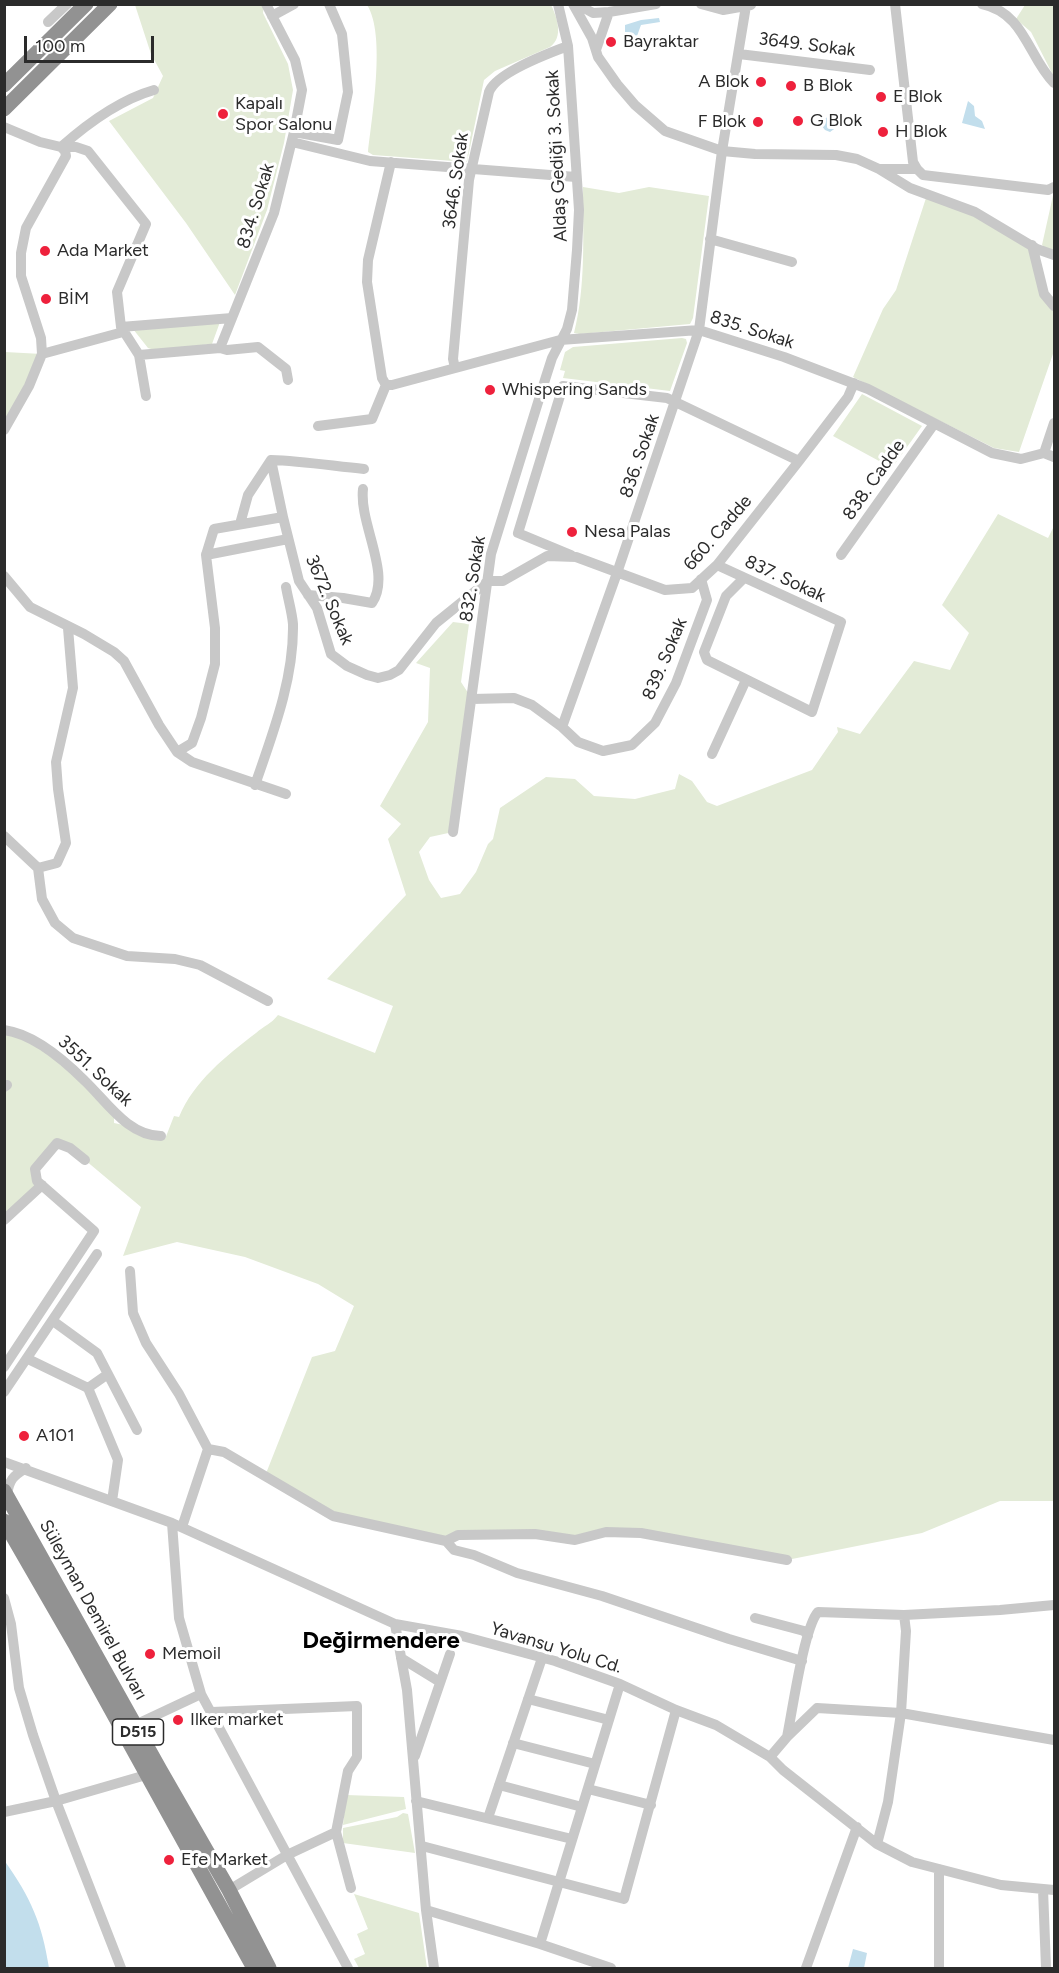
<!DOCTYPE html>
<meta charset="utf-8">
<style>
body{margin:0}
#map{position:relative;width:1059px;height:1973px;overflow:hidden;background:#fff;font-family:Figtree,sans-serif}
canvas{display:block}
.frame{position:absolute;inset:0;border:6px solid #2b2b2b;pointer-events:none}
.scale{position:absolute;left:24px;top:36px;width:130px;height:27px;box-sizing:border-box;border:3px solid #2b2b2b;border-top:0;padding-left:8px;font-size:18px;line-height:21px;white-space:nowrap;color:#2b2b2b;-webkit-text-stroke:4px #fff;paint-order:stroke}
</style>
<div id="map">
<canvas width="1059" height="1973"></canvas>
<div class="frame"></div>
<div class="scale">100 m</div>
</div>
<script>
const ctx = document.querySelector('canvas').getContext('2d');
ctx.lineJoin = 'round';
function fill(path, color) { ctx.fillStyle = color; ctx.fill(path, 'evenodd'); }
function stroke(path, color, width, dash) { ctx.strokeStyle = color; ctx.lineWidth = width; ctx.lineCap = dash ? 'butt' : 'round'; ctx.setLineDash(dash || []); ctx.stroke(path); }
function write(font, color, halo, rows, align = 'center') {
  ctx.font = font + ' Figtree,sans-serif'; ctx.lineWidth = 6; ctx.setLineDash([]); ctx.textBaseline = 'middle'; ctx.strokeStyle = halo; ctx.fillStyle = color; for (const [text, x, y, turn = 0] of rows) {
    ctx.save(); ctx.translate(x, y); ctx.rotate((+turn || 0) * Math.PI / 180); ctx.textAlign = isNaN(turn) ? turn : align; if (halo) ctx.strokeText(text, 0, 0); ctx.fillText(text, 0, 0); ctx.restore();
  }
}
const green = new Path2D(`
 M135 5H264L263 13 288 64 293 90 284 143 267 210 235 295 186 223 109 121 153 98 163 76 151 54Z
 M367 5H551C557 17 564 37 550 47L495 71 484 80 467 162 373 155 368 152C372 116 386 34 367 5Z
 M1025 5H1054V77L1031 32 1016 19Z
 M583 187 619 193 649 187 709 196 693 318 690 324 580 334 574 333C586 286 583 235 583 187Z
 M1054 191V255L1042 245Z
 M926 198 946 201 1032 245 1041 279 1054 306V351L1019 452 994 448 853 377 883 309 896 290Z
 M220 322 212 344 154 350 148 348 133 329Z
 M682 338 686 339 687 343 670 391 563 378 565 371 560 370 565 352 573 347Z
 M5 352 42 354 5 430Z
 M862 394 922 426 892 468 833 436Z
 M998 514 1048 538 1054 526V1501H1000L922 1533 787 1560 641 1533 575 1540 535 1534 446 1541 352 1522 265 1476 312 1357 335 1351 354 1306 318 1284 245 1257 177 1242 123 1256 141 1207 85 1160 58 1143 35 1169 42 1185 5 1220V1030L46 1047 114 1112V1123L133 1127 165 1139 174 1116 179 1117C194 1081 226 1056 256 1033 264 1026 271 1024 278 1015L375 1053 393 1006 327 979 406 895 388 839 401 824 380 806 428 722 430 668 416 663 453 622 469 624 461 682 472 699 453 832 430 837 419 852 429 880 441 898 460 894 476 872 488 844 493 839 500 808 546 777 575 779 594 796 635 799 675 789 679 774 692 781 707 802 717 806 812 770 838 732 837 727 860 734 914 661 950 670 969 633 942 605Z
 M346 1795 404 1797 406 1809 343 1825Z
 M403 1813 408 1814 415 1853 343 1843V1828L397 1817Z
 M354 1894 419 1913 427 1968H359L354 1959 365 1954 357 1934 368 1929Z`);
const water = new Path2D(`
 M659 18 660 22 641 25 637 36 625 33V25L641 20Z
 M968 101 974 106 975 116 982 121 985 129 962 123Z
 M830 115 849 117 853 122 847 128 837 127 830 132 825 130 821 125 822 121Z
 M4 1860C31 1898 42 1923 49 1968H5Z
 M853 1949 867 1953 864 1968H848Z`);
const minor = new Path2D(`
 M573 4 592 38 598 57 617 84 635 105 665 131 722 151 755 154 836 155 857 159 879 169 910 188 975 212 1037 249 1054 255
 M577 4 593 13 609 12 656 4
 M701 4 723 10 751 5
 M895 4 913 162 917 169
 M982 4C1025 13 1028 57 1054 83
 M272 16 294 4
 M48 22 67 4
 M596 50 609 12
 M739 54 870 70
 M4 127 40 142 61 147 65 151 66 156 26 228 21 253V276L41 338 42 354 29 386 4 430
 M294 132 338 140 348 92 342 34 329 4
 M292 142 370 161 576 177
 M61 147H76L88 151 146 224 117 292 121 327 139 355 146 396
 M61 147C88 123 119 100 154 90
 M879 169H917L923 175 1048 190 1054 187
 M710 239 792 262
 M1032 245 1044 294 1054 306
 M121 327 232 318
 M220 348 274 213 294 132 302 90 295 60 266 4
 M42 354 123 332
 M139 355 220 348 227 350 258 347 286 369 288 380
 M455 368 453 359 469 180 489 92C496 73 549 53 568 46
 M386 385H392L560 340 699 330 784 357 868 389 992 453 1021 459 1044 453 1054 457
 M318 426 372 419 386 385 382 378 367 282 368 260 391 162
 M1044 453 1054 423
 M283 517 299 581 317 608 331 654 347 666 367 675 378 678 390 675 399 670 436 623 488 581H503L547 556 576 557 665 590 692 588 717 565 799 461 848 397 854 383
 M240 524 248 495 271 460C302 461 333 466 364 469
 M206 555 214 529 283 517 271 460
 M571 555 518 533 563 386 667 398 799 461
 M841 555 934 424
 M717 565 841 622 812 712 707 660 704 652 726 596 744 578
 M4 576 30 607 84 634 114 652 124 661 159 725 177 752 192 762 286 794
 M308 595 343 598 372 603C392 574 359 524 363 489
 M472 699 514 698 532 705 562 727 578 742 603 751 632 745 655 723 676 683 707 600 701 579
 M562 727 617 573 699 330 722 151 746 6
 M177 752 192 743 201 718 215 664V628L206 555 288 539
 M712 754 746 680
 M255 785C273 733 294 679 293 624 292 612 288 599 286 587
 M453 832 491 554 544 383 552 358 567 329 572 310 577 250 579 210 568 46 558 4
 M4 836 38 868 42 899 55 923 73 938 127 956 175 959 200 965 268 1001
 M38 868 57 863 66 843 58 789 56 762 73 688 68 628
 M4 1030C34 1034 65 1061 85 1081 107 1102 128 1136 161 1136
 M4 1087 7 1085
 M4 1220 42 1185
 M130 1271 133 1313 146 1343 179 1394 208 1449 182 1527
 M53 1321 97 1353 137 1430
 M28 1359 88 1388 118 1460 112 1501
 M4 1367 94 1231 37 1181 35 1169 57 1143 70 1148 85 1160
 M88 1388 108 1374
 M4 1392 97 1254
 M208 1449 224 1452 333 1516 446 1541 454 1550 474 1555 517 1573 602 1596 729 1639 802 1661
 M4 1462 172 1523 395 1624 462 1636 555 1661 620 1684 676 1710 716 1725 770 1757 783 1770 877 1844 912 1862 1001 1885 1054 1890
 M7 1495C9 1480 13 1476 26 1468
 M172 1523 179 1618 201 1694 348 1968
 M446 1541 458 1535 535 1534 575 1540 606 1532 641 1533 787 1560
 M4 1598 11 1624 19 1688 33 1735 56 1801 121 1968
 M755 1618 804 1631 808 1636
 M395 1624 407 1690 426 1910 434 1968
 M401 1658 440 1682
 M528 1699 609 1720
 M212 1712 357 1706V1757L348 1771 336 1832 351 1888
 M135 1725 201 1694
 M787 1737C792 1713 804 1627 818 1612L904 1615 1000 1610 1054 1605
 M513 1743 595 1764
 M415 1756 450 1654
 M770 1757 787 1737 817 1708 901 1713 1054 1740
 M499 1785 582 1807
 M588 1789 651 1805
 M416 1801 572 1839
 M4 1812 56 1801 146 1775
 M488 1818 542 1658
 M877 1844 888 1802 901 1713 906 1631 904 1615
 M422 1846 624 1899 676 1710
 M1043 1889 1046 1968
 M229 1890 287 1855 336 1832
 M426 1910 540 1944 611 1968
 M540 1944 620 1684
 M806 1968 857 1827
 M939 1968V1869`);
const highway = new Path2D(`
 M4 85 86 4
 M4 109 110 4
 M4 1491 160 1770 229 1890 269 1968
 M4 1521 75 1644 254 1968`);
const markers = [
 [611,42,6,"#ee213c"],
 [761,82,6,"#ee213c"],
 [791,86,6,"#ee213c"],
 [881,97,6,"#ee213c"],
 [223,114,6,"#ee213c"],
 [798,121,6,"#ee213c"],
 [758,122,6,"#ee213c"],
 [883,132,6,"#ee213c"],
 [45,251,6,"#ee213c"],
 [46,299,6,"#ee213c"],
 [490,390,6,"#ee213c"],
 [572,532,6,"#ee213c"],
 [24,1436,6,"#ee213c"],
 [150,1654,6,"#ee213c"],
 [178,1720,6,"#ee213c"],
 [169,1860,6,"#ee213c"]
];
const shields = [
 [138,1732,51]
];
const shieldNames = [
 ["D515",138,1732]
];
const poiNames = [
 ["Bayraktar",623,42],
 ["A Blok",749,82,"right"],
 ["B Blok",803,86],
 ["E Blok",893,97],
 ["Kapalı",235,104],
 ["Spor Salonu",235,125],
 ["G Blok",810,121],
 ["F Blok",746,122,"right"],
 ["H Blok",895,132],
 ["Ada Market",57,251],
 ["BİM",58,299],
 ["Whispering Sands",502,390],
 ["Nesa Palas",584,532],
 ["A101",36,1436],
 ["Memoil",162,1654],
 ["Ilker market",190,1720],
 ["Efe Market",181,1860]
];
const streetNames = [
 ["3649. Sokak",807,45,7],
 ["Aldaş Gediği 3. Sokak",557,156,-93],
 ["3646. Sokak",456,181,-82],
 ["834. Sokak",256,206,-73],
 ["835. Sokak",752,330,18],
 ["836. Sokak",640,456,-71],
 ["838. Cadde",874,480,-55],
 ["660. Cadde",718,533,-49],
 ["832. Sokak",473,579,-81],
 ["837. Sokak",785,579,25],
 ["3672. Sokak",329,600,67],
 ["839. Sokak",665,659,-67],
 ["3551. Sokak",95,1071,43],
 ["Süleyman Demirel Bulvarı",93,1610,61],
 ["Yavansu Yolu Cd.",556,1648,17]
];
const districtNames = [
 ["Değirmendere",381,1641]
];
fill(green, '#e3ebd7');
fill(water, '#c2deec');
stroke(minor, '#c8c8c8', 10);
stroke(highway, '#929292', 15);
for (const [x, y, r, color] of markers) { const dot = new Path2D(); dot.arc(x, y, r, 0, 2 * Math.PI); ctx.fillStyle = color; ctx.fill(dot); stroke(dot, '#fff', 2); }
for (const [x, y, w] of shields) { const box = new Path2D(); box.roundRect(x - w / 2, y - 13, w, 26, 4.5); ctx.fillStyle = '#fff'; ctx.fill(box); stroke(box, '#2b2b2b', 1.5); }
write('bold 16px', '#2b2b2b', null, shieldNames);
write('18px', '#2b2b2b', '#fff', poiNames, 'left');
write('18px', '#2b2b2b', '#fff', streetNames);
write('bold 24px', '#000', '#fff', districtNames);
</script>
